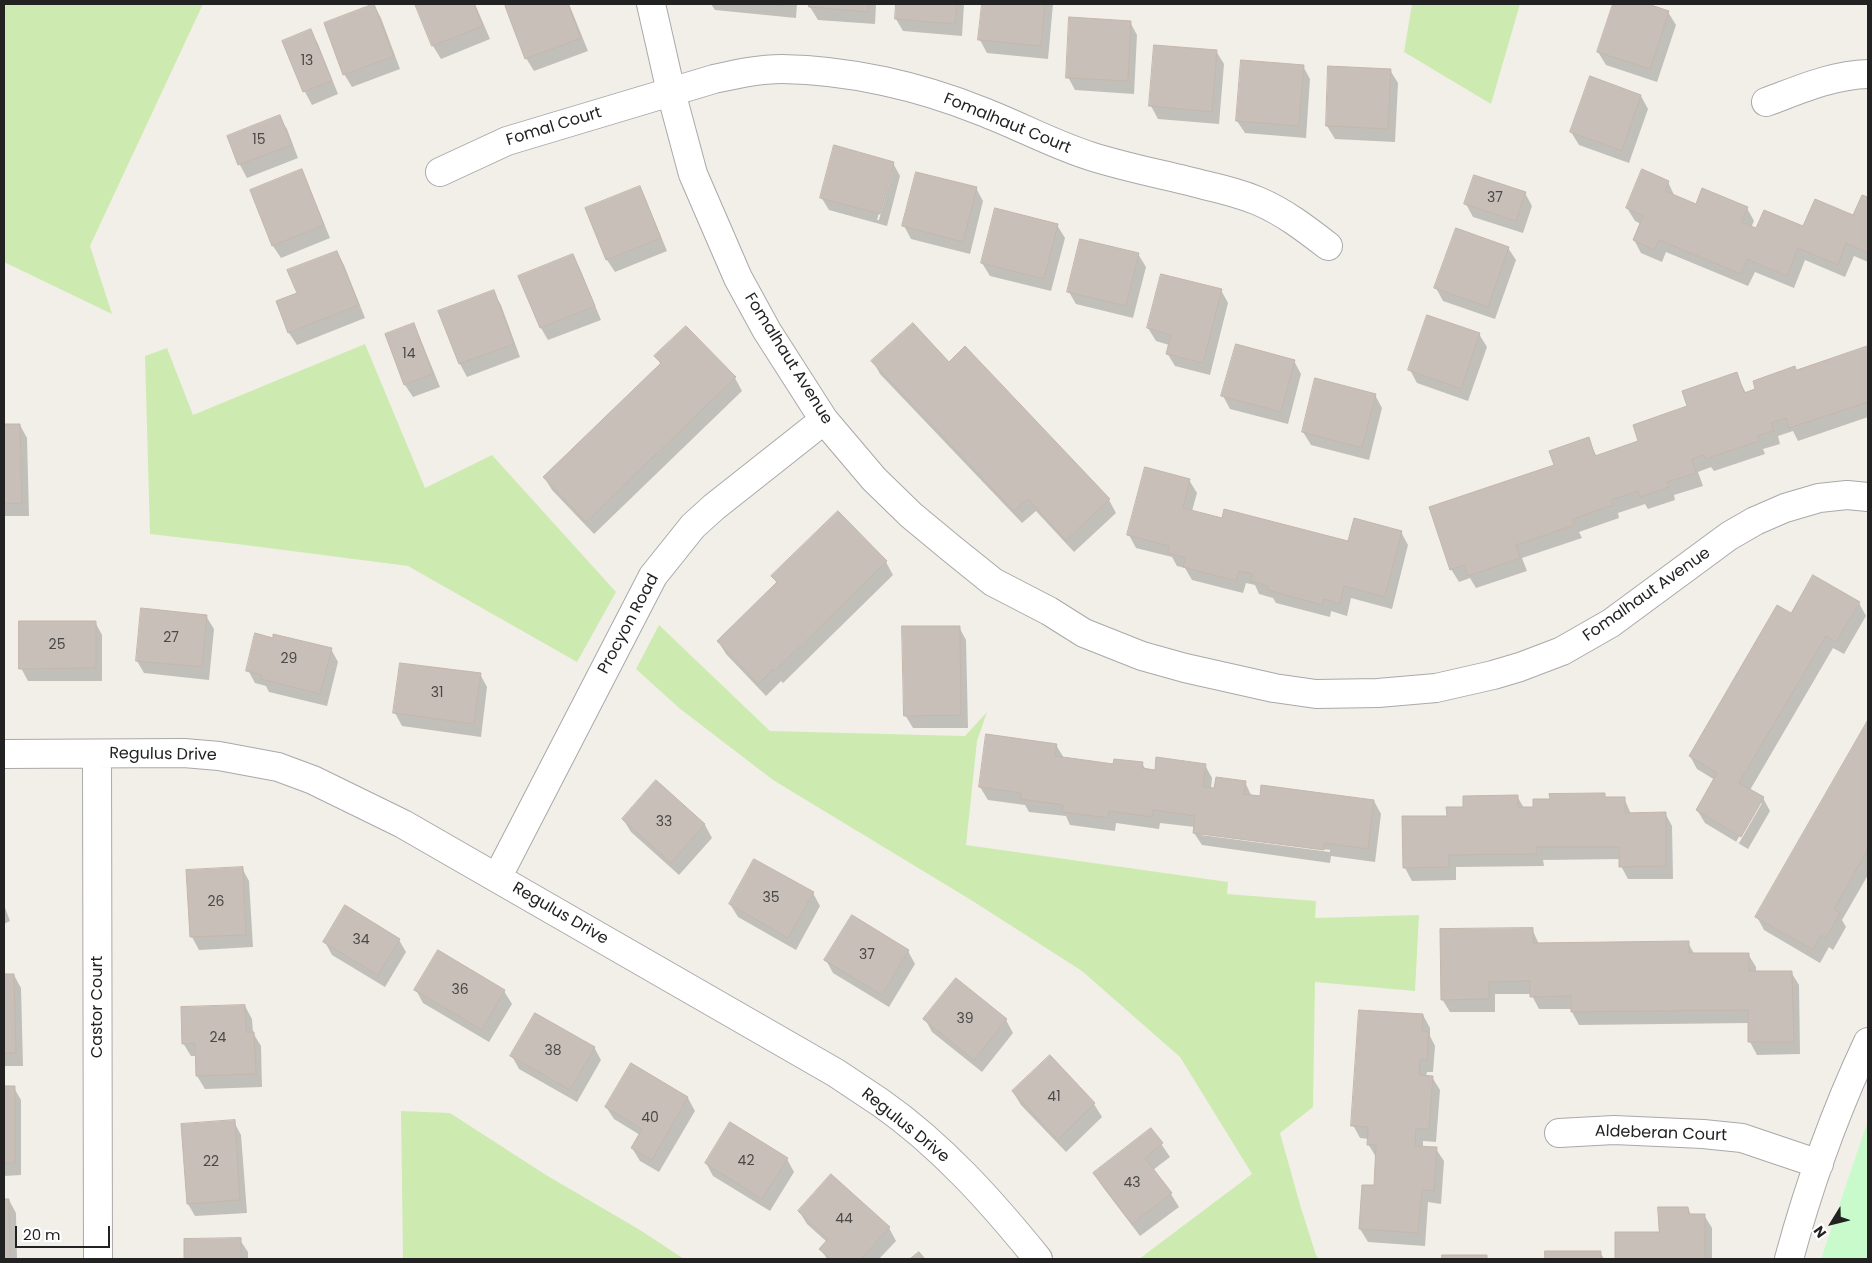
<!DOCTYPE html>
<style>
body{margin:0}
#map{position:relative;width:1872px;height:1263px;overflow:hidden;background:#f2efe9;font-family:Poppins,sans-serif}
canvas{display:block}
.frame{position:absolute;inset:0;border:5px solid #222;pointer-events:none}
.north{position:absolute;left:1807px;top:1198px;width:50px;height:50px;-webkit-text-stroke:4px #fff;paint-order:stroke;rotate:234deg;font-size:14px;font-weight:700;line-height:20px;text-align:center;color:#222}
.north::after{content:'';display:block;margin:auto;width:18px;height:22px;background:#222;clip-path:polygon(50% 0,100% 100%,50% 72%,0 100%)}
.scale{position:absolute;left:15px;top:1226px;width:95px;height:22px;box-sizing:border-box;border:2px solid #222;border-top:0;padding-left:6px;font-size:15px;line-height:18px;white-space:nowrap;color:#222;-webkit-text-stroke:4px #fff;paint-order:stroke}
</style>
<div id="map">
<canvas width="1872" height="1263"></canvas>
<div class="frame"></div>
<div class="north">N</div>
<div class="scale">20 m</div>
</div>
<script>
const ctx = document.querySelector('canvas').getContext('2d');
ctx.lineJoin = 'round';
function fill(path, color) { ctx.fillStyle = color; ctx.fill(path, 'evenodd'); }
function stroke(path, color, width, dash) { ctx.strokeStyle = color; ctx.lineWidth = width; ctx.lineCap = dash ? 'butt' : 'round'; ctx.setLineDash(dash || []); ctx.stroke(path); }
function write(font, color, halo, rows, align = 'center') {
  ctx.font = font + ' Poppins,sans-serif'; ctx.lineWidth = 4; ctx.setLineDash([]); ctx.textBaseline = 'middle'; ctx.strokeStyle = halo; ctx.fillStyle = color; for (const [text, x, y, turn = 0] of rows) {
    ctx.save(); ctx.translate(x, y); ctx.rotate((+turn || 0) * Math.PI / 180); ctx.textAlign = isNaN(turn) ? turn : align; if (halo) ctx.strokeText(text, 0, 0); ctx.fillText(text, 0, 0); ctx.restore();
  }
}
const grass = new Path2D(`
 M4 4H203L90 246 112 314 4 262Z
 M1412 4H1520L1491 104 1404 52Z
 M365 344 425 488 492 455 616 592 577 662 408 566 245 545 150 534 145 356 167 348 193 415Z
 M659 625 770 731 965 736 987 712 977 741 966 845 1228 882 1227 894 1316 901 1315 918 1419 915 1415 991 1315 982 1313 1107 1280 1133 1301 1208 1316 1255 1319 1259H1139L1252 1174 1180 1057 1082 971 971 900 773 780 679 708 636 669Z
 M401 1111 450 1113 546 1175 640 1230 684 1259H403Z`);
const park = new Path2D(`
 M1868 1123V1259H1821L1865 1129Z`);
const shadow = new Path2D(`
 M416 4H475L490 39 441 59 433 46Z
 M515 4H569L588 51 534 71 526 58 506 7Z
 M711 4H797L796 18 715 10Z
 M811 4H876L875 24 818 20 810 7Z
 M897 4H964L962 36 903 31 896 19Z
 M983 4H1053L1048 59 987 53 980 40Z
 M1614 4H1644L1668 12 1676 25 1657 82 1606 65 1598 52Z
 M374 5 381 18 400 69 352 87 344 74 325 23Z
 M1130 22 1137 35 1134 94 1075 90 1068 77Z
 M311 31 318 44 338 94 312 105 305 92 284 42Z
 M1216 51 1224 64 1219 124 1158 119 1151 106Z
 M1303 66 1310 79 1306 138 1245 133 1237 121Z
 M1390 70 1398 83 1395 142 1335 139 1327 126Z
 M1641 96 1648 109 1629 163 1579 145 1571 132Z
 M279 117 287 129 298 158 247 178 240 165 228 137Z
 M893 163 900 176 887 226 829 210 821 197ZM890 171H892L879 220H877Z
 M301 171 308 184 330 238 281 258 273 246 251 190Z
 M1668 182 1675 197 1697 206 1747 208 1754 221 1751 228 1756 230 1804 228 1854 217 1863 196 1868 198V262L1854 256 1845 277 1805 260 1794 288 1755 272 1748 286 1666 252 1662 262 1641 253 1634 240 1641 224 1635 221 1627 208Z
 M639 187 646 200 667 251 615 272 607 260 587 209Z
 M976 188 983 201 970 254 911 239 904 226Z
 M1525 193 1532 206 1523 233 1473 217 1466 204Z
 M1057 225 1065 238 1051 291 990 276 982 263Z
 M1508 248 1516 260 1495 319 1443 301 1436 288Z
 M337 252 344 265 365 318 297 345 289 333 277 302 299 294Z
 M1138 254 1146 267 1133 318 1076 304 1069 292Z
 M573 256 580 269 601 320 548 340 541 328 520 277Z
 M1221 290 1228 303 1210 375 1175 366 1167 353 1169 345 1156 341 1148 328Z
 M493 292 501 305 520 357 467 377 460 364 440 312Z
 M413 325 420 338 440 387 413 397 405 385 386 335Z
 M686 327 735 378 742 391 594 534 552 490 544 477 661 365 656 356Z
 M1479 334 1487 347 1468 401 1417 383 1410 370Z
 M1868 347V417L1798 441 1793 431 1778 436 1780 444 1763 449 1765 454 1714 471 1711 467 1698 472 1703 486 1674 495 1675 500 1648 509 1645 504 1618 513 1619 518 1579 532 1582 538 1522 558 1527 571 1476 588 1470 578 1459 582 1451 569 1556 466 1588 439 1597 457 1640 442 1736 374 1746 393 1796 371Z
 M873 361 949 363 1109 500 1116 513 1074 552 1036 511 1022 523 880 374Z
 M1294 361 1301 374 1288 424 1230 409 1223 396Z
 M1375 395 1382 408 1369 460 1311 445 1303 432Z
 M4 425H20L27 438 29 516H4Z
 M1189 480 1197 493 1192 511 1223 520 1349 543 1401 532 1408 545 1392 609 1351 598 1347 616 1331 611 1330 617 1276 603 1273 598 1259 594 1255 585 1246 583 1243 593 1192 580 1185 568 1177 566 1172 557 1136 548 1129 535Z
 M838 513 886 562 893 575 783 683 781 681 766 696 726 654 718 641 777 584 773 576Z
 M1859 603 1866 616 1844 654 1833 648 1750 790 1763 798 1770 811 1748 849 1705 823 1697 810 1715 780 1697 769 1690 756ZM1759 803H1762L1739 843 1736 842Z
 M206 616 214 629 209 680 144 673 137 661Z
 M95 622 102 635V681H28L21 668Z
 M959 627 966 640 968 728H913L905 715Z
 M331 649 338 662 327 706 269 692 266 686 255 683 248 670Z
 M480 674 487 687 481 737 402 726 395 713Z
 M1868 722V875L1842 920 1846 927 1833 950 1829 947 1820 963 1764 930 1757 917Z
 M1056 745 1064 758 1114 765 1142 763 1146 770 1156 771 1205 765 1212 778 1211 789 1245 782 1252 797 1374 801 1381 814 1375 862 1331 856 1330 863 1202 845 1194 833 1195 827 1160 823 1159 829 1116 823 1115 831 1070 825 1066 816 1029 812 1025 805 988 800 980 787ZM1201 833 1330 850V852L1201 835Z
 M656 782 705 825 712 838 679 875 631 832 623 819Z
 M1604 794 1606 798H1624L1631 814 1665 813 1672 826 1673 879H1628L1621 866V859L1543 860 1544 866 1456 867V880L1412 881 1405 868 1448 817 1465 809 1517 796 1524 808H1535L1551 800Z
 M242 868 249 881 253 947 199 950 192 937 188 871Z
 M813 893 820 906 796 950 738 917 730 904Z
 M4 905 10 921 4 924Z
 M1532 929 1539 944 1688 943 1695 955 1748 954 1756 967V972H1791L1799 985 1800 1054 1757 1055 1750 1042 1749 1023 1579 1025 1572 1012V1009H1539L1531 994H1495V1012H1450L1442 999Z
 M399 940 406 952 385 987 332 955 325 942Z
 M908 951 915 964 889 1007 833 973 826 960Z
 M14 975 21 988 23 1066H4V976Z
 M416 990 504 991 512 1004 489 1042 423 1003Z
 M245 1006 252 1019 253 1033 261 1046 262 1087 205 1089 197 1076V1056H191L183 1043Z
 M1423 1015 1430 1028V1036L1435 1046 1433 1072H1427L1426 1076 1432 1077 1440 1090 1436 1142 1423 1141V1148L1436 1149 1444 1161 1441 1204 1428 1202 1425 1246 1368 1242 1360 1229 1363 1186 1375 1187 1376 1157 1368 1144 1369 1139 1360 1138 1353 1125Z
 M925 1019 1006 1020 1013 1033 982 1072 932 1032Z
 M594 1047 601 1060 577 1102 519 1069 512 1056Z
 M1050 1057 1094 1104 1102 1117 1066 1152 1021 1105 1013 1092Z
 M631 1064 688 1098 695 1111 659 1172 640 1161 632 1148 640 1135 614 1119 606 1107Z
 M4 1088H14L21 1100V1175L4 1176Z
 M234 1122 241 1135 247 1213 195 1216 188 1204Z
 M1151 1129 1170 1157 1153 1170 1171 1194 1179 1207 1140 1236 1102 1186 1094 1173Z
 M787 1159 794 1172 770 1211 713 1176 706 1163Z
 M4 1200H9L16 1213 17 1259H4Z
 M1688 1208 1691 1215H1704L1712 1228V1259H1616V1233H1660Z
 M799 1211 889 1228 896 1241 879 1259H827L821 1249 827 1242 807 1224Z
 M185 1240H240L248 1252V1259H185Z
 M1546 1252H1600L1604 1259H1547Z`);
const building = new Path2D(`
 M374 4 394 56 343 75 324 23Z
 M415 4H474L483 26 432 46Z
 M512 4H568L581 38 525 59 505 6Z
 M767 4H789V6Z
 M809 4H868V12L809 7Z
 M896 4H957L955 24 895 19Z
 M982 4H1045L1041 46 978 40Z
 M1613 4H1648L1669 11 1650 69 1597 52Z
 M1069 17 1131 21 1128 81 1066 78Z
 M311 29 332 81 303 92 282 41Z
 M1154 45 1217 50 1212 112 1149 106Z
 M1241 60 1304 65 1299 126 1236 121Z
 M1328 66 1391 69 1388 129 1326 126Z
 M1590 76 1641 95 1622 151 1570 132Z
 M280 115 292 145 238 165 227 136Z
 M834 145 894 162 880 214 820 198Z
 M302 169 324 225 272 246 250 190Z
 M1642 169 1669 181 1665 191 1696 204 1702 188 1748 207 1741 222 1756 228 1764 210 1803 226 1815 199 1853 215 1862 195 1868 197V253L1846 243 1838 265 1798 248 1787 276 1747 259 1741 274 1659 240 1654 250 1633 240 1643 216 1626 208Z
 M916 172 977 187 963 242 902 226Z
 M1474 175 1526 192 1516 221 1464 204Z
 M640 186 661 238 606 260 585 208Z
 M995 208 1058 224 1044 279 981 263Z
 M1456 228 1509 247 1488 307 1434 288Z
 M1080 239 1139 253 1126 306 1067 292Z
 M337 251 359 305 288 333 276 301 297 293 287 270Z
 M573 254 595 306 540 328 518 276Z
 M1161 274 1222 289 1203 363 1166 354 1171 335 1147 328Z
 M494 290 514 344 459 364 438 311Z
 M1427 315 1480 333 1461 389 1408 370Z
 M414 323 433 374 404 385 385 334Z
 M913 323 949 362 965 346 1110 499 1066 540 1028 499 1014 511 871 361Z
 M686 326 736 377 586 522 543 477 661 363 654 356Z
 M1236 344 1295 360 1281 412 1221 396Z
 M1868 346V402L1789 428 1786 418 1771 423 1774 431 1757 436 1759 441 1705 459 1704 455 1692 459 1696 473 1667 482 1669 487 1640 497 1638 491 1611 500 1613 505 1573 519 1575 525 1516 545 1520 558 1468 576 1464 565 1450 570 1429 507 1554 465 1549 451 1589 437 1595 456 1638 441 1633 425 1687 406 1682 391 1737 372 1744 393 1755 389 1753 381 1795 366 1796 370Z
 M1315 378 1376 394 1362 448 1302 432Z
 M4 424H20L22 503 4 504Z
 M1145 467 1190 479 1183 508 1222 518 1224 509 1348 541 1354 518 1402 531 1385 597 1344 586 1340 604 1324 599 1322 605 1267 590 1268 586 1251 581 1252 574 1239 571 1236 581 1183 567 1186 558 1168 553 1169 546 1127 535Z
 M838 511 887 561 775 671 773 669 758 684 717 641 777 582 771 576Z
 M1813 575 1860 602 1836 642 1826 636 1739 783 1764 797 1741 837 1696 810 1717 773 1689 756 1777 605 1791 613Z
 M141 608 207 615 202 667 136 661Z
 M19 621H96V668L19 669Z
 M902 626H960L961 715 904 716Z
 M255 633 273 638V634L332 648 320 694 261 679 262 675 246 671Z
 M400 663 481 673 474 724 393 713Z
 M1868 720V849L1834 909 1840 913 1826 938 1821 935 1813 950 1755 917Z
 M986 734 1057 744 1055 756 1092 761 1113 764 1114 759 1143 762 1142 768 1155 770 1156 757 1206 764 1203 787 1214 788 1216 777 1246 781 1244 794 1260 796 1261 785 1374 800 1368 849 1324 843V850L1193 833 1195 816 1153 810 1152 817 1109 811 1108 818 1062 812 1063 805 1020 799 1021 793 979 787Z
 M656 780 705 824 671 863 622 819Z
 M1600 793H1605V797H1625V813L1666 812V866L1619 867V847H1536L1537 854 1449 855V867L1403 868 1402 816H1447L1446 807H1463V796L1518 795V807H1533V799H1550L1549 794Z
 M754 859 814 892 788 938 729 904Z
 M243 867 246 935 190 937 186 870Z
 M345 905 400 939 378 975 323 942Z
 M852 915 909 950 882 995 824 960Z
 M1533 928V943L1689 941V953H1749V971H1792L1794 1042H1748V1010L1571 1012V996L1530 997V981L1489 982V999L1441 1000 1440 929Z
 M438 950 505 990 482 1030 414 990Z
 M4 974H14L16 1053H4Z
 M956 978 1007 1019 974 1060 923 1019Z
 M245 1005 246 1032H254L256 1074 196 1076 195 1043 182 1044 181 1007Z
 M1359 1010 1423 1014 1422 1031 1429 1032 1427 1060 1420 1059 1419 1075 1433 1076 1429 1129H1416L1415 1146 1437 1147 1434 1191 1422 1190 1418 1233 1359 1229 1362 1185H1374L1376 1145H1367L1368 1127 1351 1126Z
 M535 1013 595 1047 570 1090 510 1056Z
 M1050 1055 1095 1103 1058 1140 1012 1091Z
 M631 1063 688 1097 652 1160 631 1148 642 1129 605 1107Z
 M4 1086H15V1163H4Z
 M235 1120 240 1200 187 1204 181 1124Z
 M730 1122 788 1158 762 1199 705 1163Z
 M1151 1128 1163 1143 1145 1158 1172 1193 1132 1224 1093 1173Z
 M831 1174 890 1227 861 1259H830L819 1249 828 1239 798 1211Z
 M4 1199H9L10 1259H4Z
 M1658 1207H1688L1689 1214H1705V1259H1615V1232H1659Z
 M241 1238V1259H184V1239Z
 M1545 1251H1601V1259H1545Z
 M919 1252 925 1259H910Z
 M1442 1255H1487V1259H1442Z`);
const street = new Path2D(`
 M651 4 671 92 693 174 738 278 767 331 824 420 874 479 911 515 952 549 993 582 1049 611 1084 633 1142 656 1185 668 1274 688 1316 694 1378 693 1436 688 1493 675 1520 667 1562 651 1611 623 1729 536 1755 521 1785 508 1819 498 1847 495 1868 497
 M1766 102C1799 90 1832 75 1868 74
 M440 172 507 141 714 79C737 74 759 69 782 69 849 70 919 86 981 111 1018 125 1052 144 1090 156 1127 168 1166 175 1204 185 1222 189 1241 194 1258 201 1284 212 1306 229 1328 246
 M4 754 184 753 219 756 278 767 313 780 403 824 836 1073C851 1083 866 1093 881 1103 941 1145 992 1202 1038 1259
 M97 754 98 1259
 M497 878 653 576 693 526 714 507 824 420
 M1559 1133 1614 1130 1703 1134 1742 1138 1819 1164
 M1789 1259C1809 1185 1835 1112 1868 1042`);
const numberNames = [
 ["13",307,61],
 ["15",259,140],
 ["37",1495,198],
 ["14",409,354],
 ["27",171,638],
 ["25",57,645],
 ["29",289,659],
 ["31",437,693],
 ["33",664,822],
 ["35",771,898],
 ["26",216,902],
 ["34",361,940],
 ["37",867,955],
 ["36",460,990],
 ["39",965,1019],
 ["24",218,1038],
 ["38",553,1051],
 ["41",1054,1097],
 ["40",650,1118],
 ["42",746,1161],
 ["22",211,1162],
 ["43",1132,1183],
 ["44",844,1219]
];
const streetNames = [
 ["Fomalhaut Court",1007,124,22],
 ["Fomal Court",554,127,-17],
 ["Fomalhaut Avenue",788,359,58],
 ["Fomalhaut Avenue",1647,595,-35],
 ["Procyon Road",629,624,-62],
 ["Regulus Drive",163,755,1],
 ["Regulus Drive",560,914,30],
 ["Castor Court",98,1007,-90],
 ["Regulus Drive",905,1126,39],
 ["Aldeberan Court",1661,1134,2]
];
fill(grass, '#cdebb0');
fill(park, '#c8facc');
fill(shadow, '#0003');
fill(building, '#c7bfb8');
stroke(building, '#c4b6ab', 1);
stroke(street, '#a9a9a9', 30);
stroke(street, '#fff', 28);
write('14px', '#4b4948', null, numberNames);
write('16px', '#222', '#fff', streetNames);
</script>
